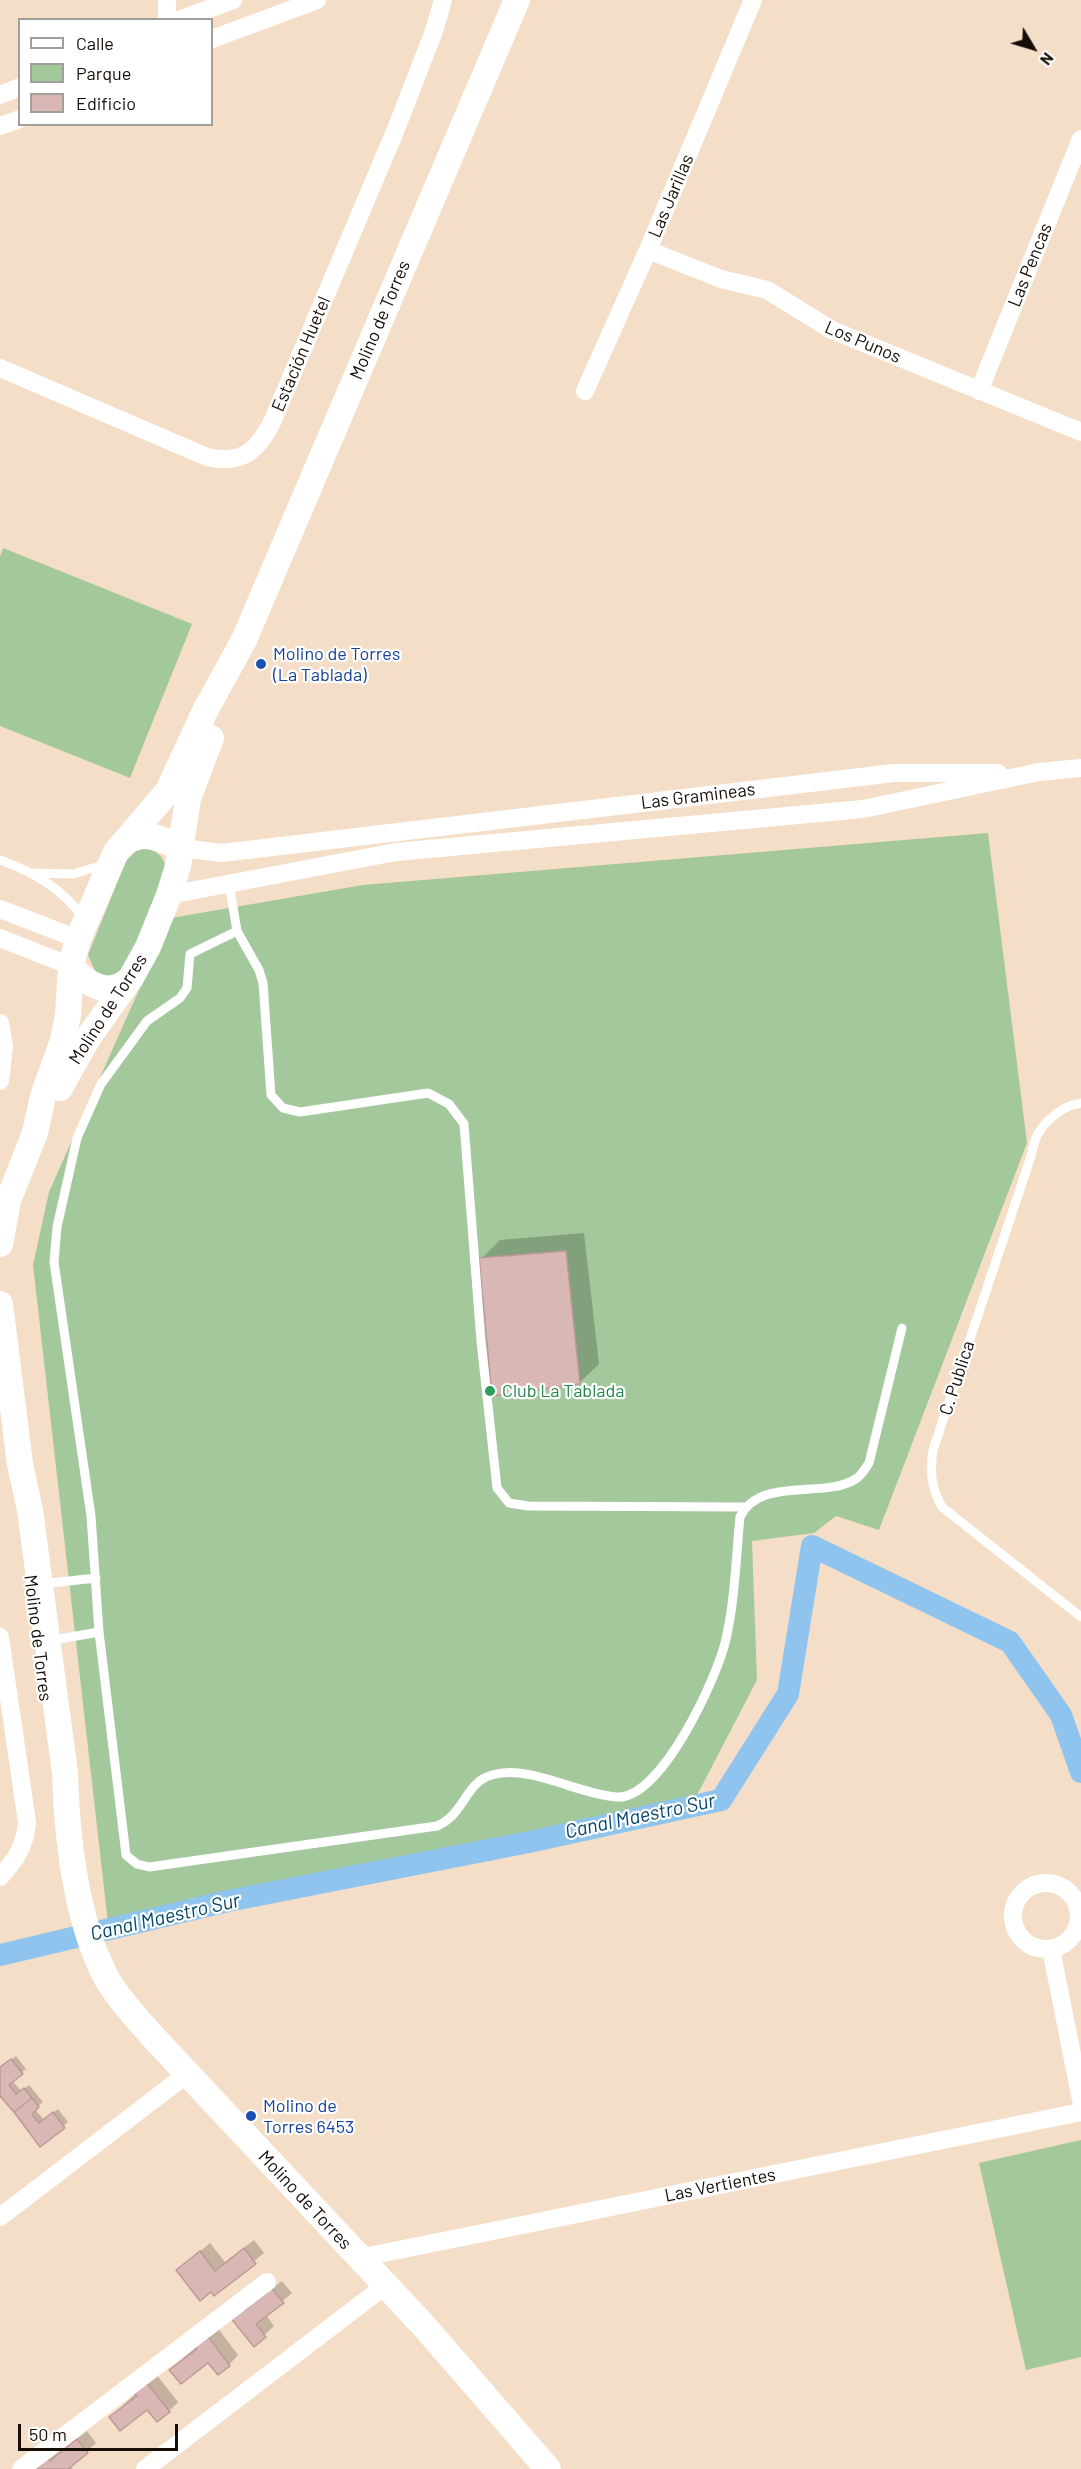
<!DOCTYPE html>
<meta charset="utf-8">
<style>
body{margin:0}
#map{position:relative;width:1081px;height:2469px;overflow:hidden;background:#f5dec7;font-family:Barlow,sans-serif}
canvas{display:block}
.legend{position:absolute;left:18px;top:18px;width:195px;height:108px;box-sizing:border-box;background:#fff;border:2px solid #a19e9b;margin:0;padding:8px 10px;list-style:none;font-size:18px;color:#150d06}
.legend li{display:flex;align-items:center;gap:12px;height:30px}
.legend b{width:30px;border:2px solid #a19e9b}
.north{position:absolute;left:1003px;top:18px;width:60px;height:60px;-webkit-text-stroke:4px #fff;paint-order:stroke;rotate:128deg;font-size:16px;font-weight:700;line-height:24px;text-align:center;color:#150d06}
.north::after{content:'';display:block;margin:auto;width:21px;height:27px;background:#150d06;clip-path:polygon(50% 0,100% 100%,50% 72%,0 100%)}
.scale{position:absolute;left:18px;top:2424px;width:160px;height:27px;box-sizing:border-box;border:3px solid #150d06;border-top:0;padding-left:8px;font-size:18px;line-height:21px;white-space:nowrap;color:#150d06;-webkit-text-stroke:4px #fff;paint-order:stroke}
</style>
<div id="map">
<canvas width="1081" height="2469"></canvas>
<ul class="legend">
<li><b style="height:8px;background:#fff"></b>Calle</li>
<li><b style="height:16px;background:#a3c89c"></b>Parque</li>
<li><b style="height:16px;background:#d9b7b5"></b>Edificio</li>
</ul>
<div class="north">N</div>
<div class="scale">50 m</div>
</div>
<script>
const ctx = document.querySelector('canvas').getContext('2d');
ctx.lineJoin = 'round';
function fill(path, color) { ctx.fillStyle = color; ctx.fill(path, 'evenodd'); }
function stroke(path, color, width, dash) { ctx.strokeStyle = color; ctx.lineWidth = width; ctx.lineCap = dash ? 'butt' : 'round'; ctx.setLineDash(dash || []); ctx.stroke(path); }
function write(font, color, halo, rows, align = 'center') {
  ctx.font = font + ' Barlow,sans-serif'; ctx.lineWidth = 4.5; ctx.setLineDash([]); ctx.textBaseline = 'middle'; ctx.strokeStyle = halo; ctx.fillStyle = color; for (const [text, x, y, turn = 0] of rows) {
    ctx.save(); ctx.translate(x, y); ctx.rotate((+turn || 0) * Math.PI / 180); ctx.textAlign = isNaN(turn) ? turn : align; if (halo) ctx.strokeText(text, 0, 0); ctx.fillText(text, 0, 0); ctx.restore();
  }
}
const green = new Path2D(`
 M3 548 192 624 130 778 0 726V556Z
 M988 833 1027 1143 879 1530 836 1516 814 1533 752 1541 757 1680 696 1797 426 1860 108 1923 33 1265 49 1192 171 918 363 885Z
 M143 849C156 849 164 856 166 869L126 969 108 978 96 973 88 955 126 861 136 851Z
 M1081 2140V2357L1026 2370 979 2163Z`);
const shadow = new Path2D(`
 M584 1233 599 1364 580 1382 481 1259 500 1240Z
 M16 2056 26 2069 12 2080 21 2091 29 2085 43 2102 35 2109 44 2120 58 2109 68 2122 40 2145 0 2094V2068Z
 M254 2240 264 2253 214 2294 178 2270 210 2243 225 2262Z
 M282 2281 292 2293 266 2315 274 2326 254 2345 255 2302Z
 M217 2327 238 2355 229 2365 218 2373 208 2361 171 2370Z
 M156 2374 178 2402 169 2411 148 2408 111 2417Z
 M87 2431 96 2443 70 2466 73 2469H38L57 2449 60 2452Z`);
const canal = new Path2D(`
 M0 1955 228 1901 529 1842 721 1800 788 1694 812 1546 1010 1642 1061 1715 1081 1772`);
const building = new Path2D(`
 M566 1251 580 1384 492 1396 479 1258Z
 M11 2059 23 2074 9 2085 16 2094 24 2088 32 2098 14 2112 0 2096V2067Z
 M32 2098 39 2107 32 2114 39 2123 53 2112 65 2128 40 2147 14 2112Z
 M244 2248 256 2264 214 2296 211 2292 200 2301 176 2270 200 2251 215 2271Z
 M272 2289 284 2303 256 2324 266 2337 254 2347 230 2317 242 2306 245 2310Z
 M207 2335 230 2366 218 2375 208 2363 181 2384 169 2370 197 2349 194 2345Z
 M146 2382 170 2412 157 2422 147 2410 120 2431 109 2417 137 2396 133 2392Z
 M77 2439 88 2453 68 2469H36L47 2457 50 2461Z`);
const service = new Path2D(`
 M0 860C35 873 60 887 83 917
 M35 873 73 874 103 865
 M229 883 237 931 259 970 263 983 271 1095 283 1108 300 1112 428 1093 449 1104 464 1124 481 1341 497 1488 509 1503 528 1506 745 1507
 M237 931 190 954 187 988 180 998 147 1021 101 1084 77 1138 57 1227 54 1262 91 1516 99 1632 126 1855 137 1864 149 1867 437 1826C465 1814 465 1782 492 1775 529 1764 577 1794 616 1797 661 1801 718 1676 726 1639 735 1599 736 1557 740 1517 760 1475 827 1500 857 1478 862 1475 866 1467 869 1463L902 1328
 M1081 1103C1057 1107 1034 1129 1032 1153L933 1450C930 1471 931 1488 942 1507L1081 1617
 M42 1584 96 1578
 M48 1641 99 1632`);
const minor = new Path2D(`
 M167 20V0
 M179 20 233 0
 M212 39 317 0
 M0 95 20 87
 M0 126 20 119
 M648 250 721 279 767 290 832 330 1081 432
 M0 368 207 457C242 465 258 451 273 420L396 129 434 31 443 0
 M585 391 648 250 753 0
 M979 391 1081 139
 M181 848 222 853 894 773H998
 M169 895 396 852 863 809 1039 772 1081 768
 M0 909 78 939
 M0 938 71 966
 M0 1023 4 1047 0 1081
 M0 1637 27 1822C25 1846 16 1860 0 1877
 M1013 1916a33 33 0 1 1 66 0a33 33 0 1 1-66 0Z
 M1051 1949 1081 2100
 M0 2217 187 2074
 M359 2258 1081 2112
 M21 2469 267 2282
 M145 2469 386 2285`);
const secondary = new Path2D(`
 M123 844C142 828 161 839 181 848
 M71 966C87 985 110 999 131 978
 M60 1088 88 1038 132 976 148 947 169 895 178 866 188 799 211 738
 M0 1244 8 1201 35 1133 43 1096 63 1040 68 1015 71 966 78 939 116 852 168 791 205 711 244 640 517 0
 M0 1304 20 1464 30 1510 65 1773C67 1837 76 1921 107 1979 120 2001 139 2021 156 2040L424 2326 548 2469`);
const markers = [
 [261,664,6,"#1a4fb4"],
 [490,1391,6,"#2e9e5b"],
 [251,2116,6,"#1a4fb4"]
];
const streetNames = [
 ["Las Jarillas",671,196,-67],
 ["Las Pencas",1030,265,-68],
 ["Molino de Torres",380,320,-67],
 ["Los Punos",863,342,23],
 ["Estación Huetel",301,354,-67],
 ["Las Gramineas",698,796,-7],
 ["Molino de Torres",108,1009,-57],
 ["C. Publica",957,1378,-72],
 ["Molino de Torres",38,1638,83],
 ["Las Vertientes",720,2185,-11],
 ["Molino de Torres",305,2200,47]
];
const transitNames = [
 ["Molino de Torres",273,654],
 ["(La Tablada)",273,675],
 ["Molino de",263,2106],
 ["Torres 6453",263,2127]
];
const leisureNames = [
 ["Club La Tablada",502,1391]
];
const waterNames = [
 ["Canal Maestro Sur",640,1816,-12],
 ["Canal Maestro Sur",165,1917,-13]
];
fill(green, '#a3c89c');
fill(shadow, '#0003');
stroke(canal, '#8ec4ed', 22);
fill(building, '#d9b7b5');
stroke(building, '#bb9a98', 1.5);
stroke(service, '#fff', 9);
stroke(minor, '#fff', 18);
stroke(secondary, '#fff', 26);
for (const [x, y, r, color] of markers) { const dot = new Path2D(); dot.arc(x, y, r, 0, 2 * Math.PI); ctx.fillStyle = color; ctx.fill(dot); stroke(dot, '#fff', 2); }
write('18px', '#150d06', '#fff', streetNames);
write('18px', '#164399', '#fff', transitNames, 'left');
write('18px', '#27864d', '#fff', leisureNames, 'left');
write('italic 20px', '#00446a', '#fff', waterNames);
</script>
